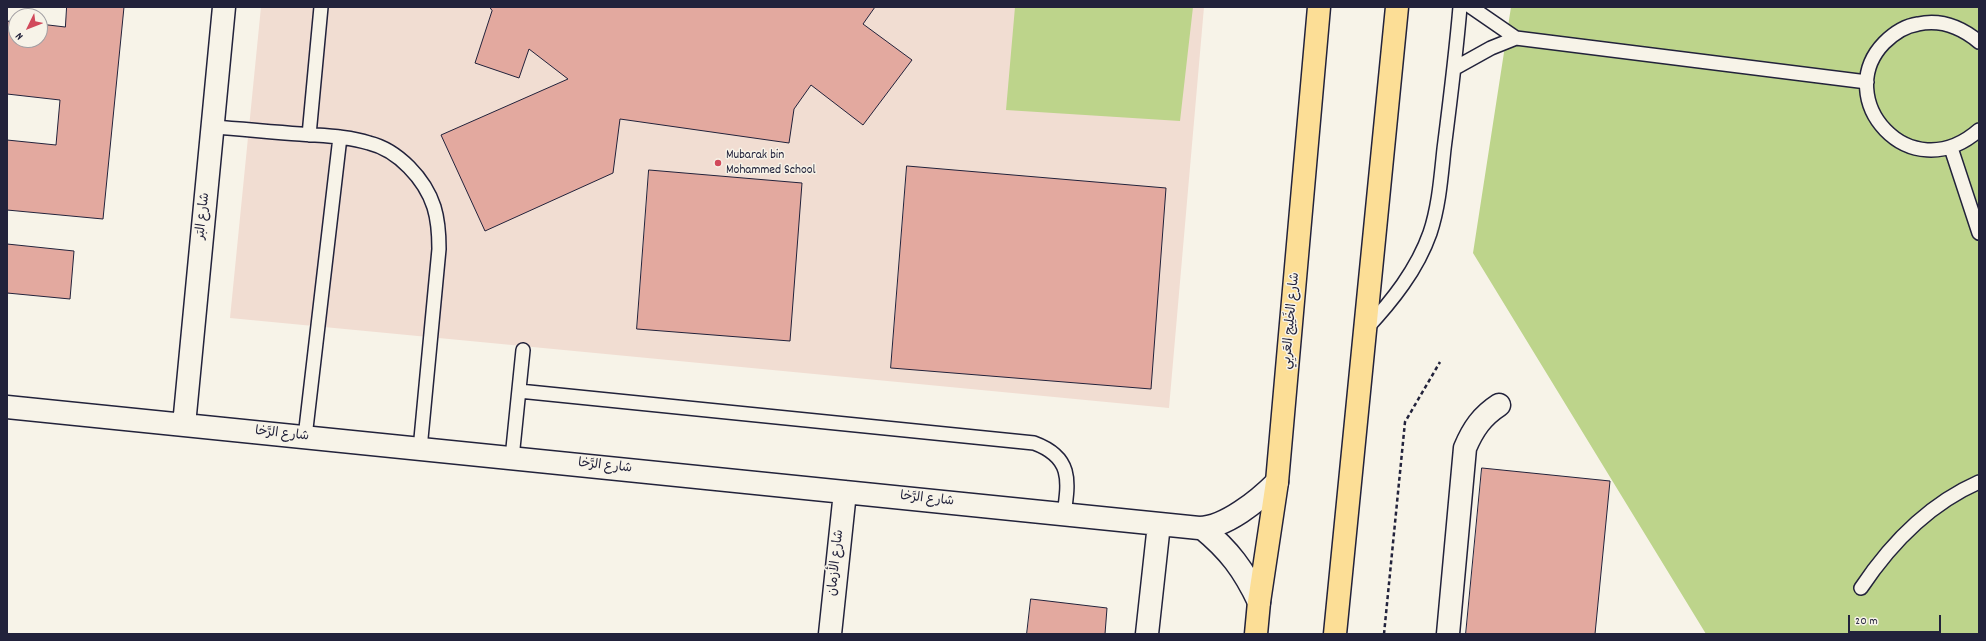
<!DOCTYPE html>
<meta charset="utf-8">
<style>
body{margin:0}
#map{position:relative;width:1986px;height:641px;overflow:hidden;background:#f7f3e8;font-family:Dekko,sans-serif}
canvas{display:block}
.frame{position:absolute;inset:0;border:8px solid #22223b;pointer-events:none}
.north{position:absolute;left:8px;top:8px;width:40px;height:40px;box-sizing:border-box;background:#f7f3e8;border:1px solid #a29fa3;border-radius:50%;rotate:227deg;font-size:11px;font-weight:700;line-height:16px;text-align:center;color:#22223b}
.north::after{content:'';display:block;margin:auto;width:14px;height:18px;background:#d1495b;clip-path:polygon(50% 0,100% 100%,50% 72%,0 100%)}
.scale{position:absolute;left:1848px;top:615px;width:93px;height:18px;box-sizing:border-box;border:2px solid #22223b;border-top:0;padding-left:5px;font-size:12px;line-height:14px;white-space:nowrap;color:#22223b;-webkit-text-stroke:3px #f7f3e8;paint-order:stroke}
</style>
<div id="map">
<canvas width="1986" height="641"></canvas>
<div class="frame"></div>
<div class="north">N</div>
<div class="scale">20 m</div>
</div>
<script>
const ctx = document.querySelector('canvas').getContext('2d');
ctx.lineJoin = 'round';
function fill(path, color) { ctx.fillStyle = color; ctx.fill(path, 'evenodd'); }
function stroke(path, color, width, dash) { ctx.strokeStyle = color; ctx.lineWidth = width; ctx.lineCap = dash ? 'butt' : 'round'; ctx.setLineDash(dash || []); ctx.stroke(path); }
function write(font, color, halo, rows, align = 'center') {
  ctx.font = font + ' Dekko,"Playpen Sans Arabic",sans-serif'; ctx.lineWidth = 3; ctx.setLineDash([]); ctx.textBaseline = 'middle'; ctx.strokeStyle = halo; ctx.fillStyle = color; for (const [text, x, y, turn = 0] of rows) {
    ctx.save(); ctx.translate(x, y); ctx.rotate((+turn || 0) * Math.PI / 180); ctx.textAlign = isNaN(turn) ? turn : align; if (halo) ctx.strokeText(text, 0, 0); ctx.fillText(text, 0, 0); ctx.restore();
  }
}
const built = new Path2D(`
 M261 7H1204L1169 408 230 318Z`);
const green = new Path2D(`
 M1015 7H1193L1180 121 1006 110Z
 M1511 7H1979V634H1706L1473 253Z`);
const building = new Path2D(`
 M67 7H124L103 219 7 210V140L56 145 60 100 7 94V21L16 22V40H40V24L65 27Z
 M490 7H875L863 24 912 60 863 125 811 85 794 109 789 143 620 119 613 173 485 231 441 135 568 79 529 49 519 78 475 63 492 11Z
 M907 166 1166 188 1151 389 891 368Z
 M649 170 802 183 790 341 637 329Z
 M7 244 74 251 70 299 7 293Z
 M1482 468 1610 481 1595 634H1466Z
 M1031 599 1107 608 1105 634H1027Z`);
const path = new Path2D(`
 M1384 634 1405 422 1440 362`);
const service = new Path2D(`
 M1471 7 1516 38 1867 82
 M1979 42C1961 27 1941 19 1918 24 1904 26 1894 33 1884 43 1831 98 1909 191 1979 130
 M1455 68 1491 48 1516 38
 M213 127C242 129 271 132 300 134 324 136 347 136 369 143 398 150 425 179 434 207 438 220 439 234 439 249L420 449
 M309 135 321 7
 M1951 148 1979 233
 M1366 329C1392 301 1417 270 1430 233 1439 206 1441 177 1444 149 1450 102 1456 55 1460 7
 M519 391 1034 443C1072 457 1069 480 1064 514
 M305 437 340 137
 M512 458 523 350
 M1861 588C1891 543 1929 504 1979 482`);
const minor = new Path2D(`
 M7 407 1199 528C1225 528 1259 500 1277 482
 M184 425 224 7
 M1202 528C1229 550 1244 570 1259 602
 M830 634 845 492
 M1147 634 1159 524
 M1448 634 1465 448C1473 429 1482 416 1499 405`);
const trunk = new Path2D(`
 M1256 634 1259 602 1277 482 1319 7
 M1335 634 1397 7`);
const markers = [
 [718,163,4,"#d1495b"]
];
const poiNames = [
 ["Mubarak bin",726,156],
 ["Mohammed School",726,171]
];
const streetNames = [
 ["شارع البَر",204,216,-84],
 ["شارع الخَلِيج العَربِي",1292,321,-85],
 ["شارع الرَّخا",282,435,6],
 ["شارع الرَّخا",605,467,6],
 ["شارع الرَّخا",927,500,6],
 ["شارع الأزمان",837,563,-84]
];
fill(built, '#f1ddd2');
fill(green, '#bdd48b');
fill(building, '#e3a99f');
stroke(building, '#22223b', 1);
stroke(service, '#22223b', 16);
stroke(minor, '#22223b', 25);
stroke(trunk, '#22223b', 25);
stroke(path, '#22223b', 2.5, [4, 3]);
stroke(service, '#f7f3e8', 13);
stroke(minor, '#f7f3e8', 22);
stroke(trunk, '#fcde96', 22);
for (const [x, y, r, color] of markers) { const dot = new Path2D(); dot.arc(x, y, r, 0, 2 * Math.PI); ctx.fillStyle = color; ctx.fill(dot); stroke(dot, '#f7f3e8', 1.5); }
write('13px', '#22223b', '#f7f3e8', poiNames, 'left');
write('13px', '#22223b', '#f7f3e8', streetNames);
</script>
